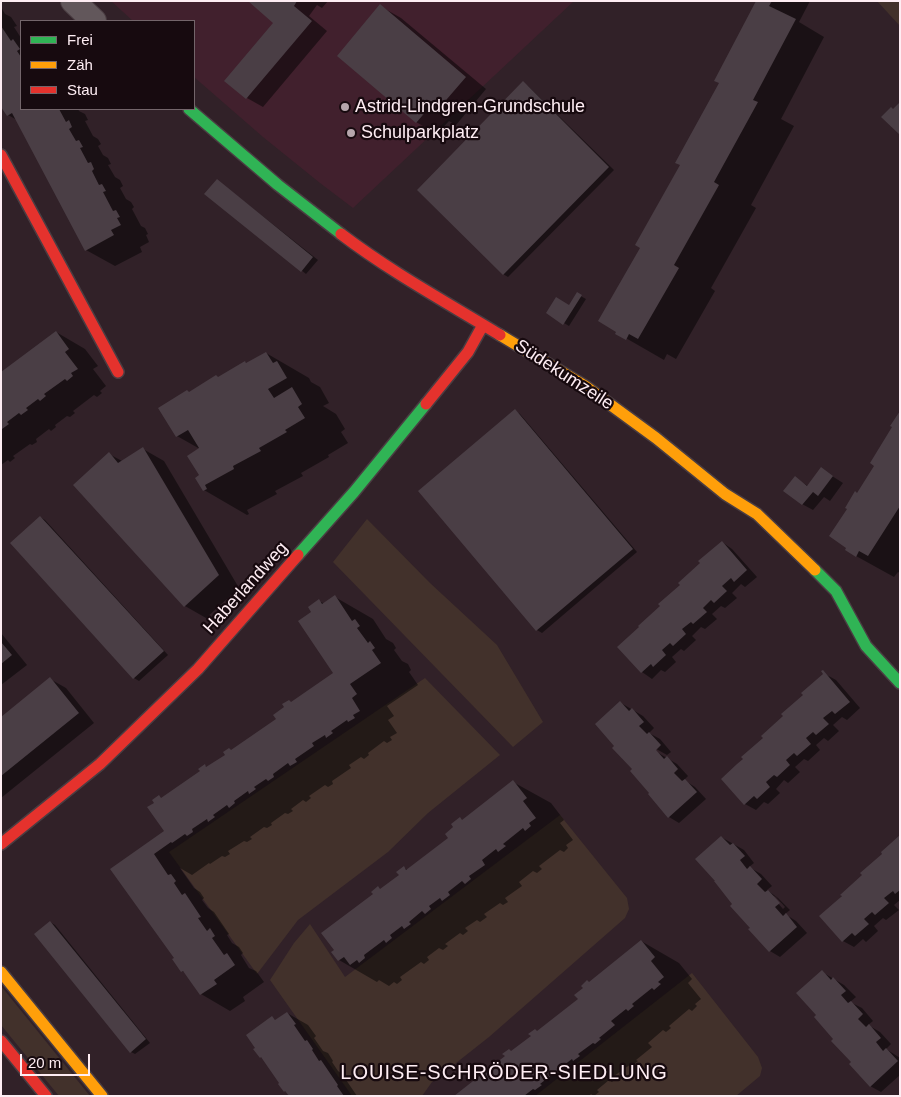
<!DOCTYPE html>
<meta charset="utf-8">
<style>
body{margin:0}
#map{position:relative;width:901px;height:1097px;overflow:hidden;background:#312128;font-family:Helvetica,sans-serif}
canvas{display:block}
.frame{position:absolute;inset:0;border:2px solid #feedf3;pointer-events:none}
.legend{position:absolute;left:20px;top:20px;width:175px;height:90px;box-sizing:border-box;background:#170a0f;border:1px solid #73656a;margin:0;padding:6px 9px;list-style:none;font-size:15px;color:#feedf3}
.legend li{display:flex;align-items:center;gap:10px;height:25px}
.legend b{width:25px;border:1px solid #73656a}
.scale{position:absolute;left:20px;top:1054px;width:70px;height:22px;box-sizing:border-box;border:2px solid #feedf3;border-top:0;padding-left:6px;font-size:15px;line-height:18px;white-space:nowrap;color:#feedf3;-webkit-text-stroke:4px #170a0f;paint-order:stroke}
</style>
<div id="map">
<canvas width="901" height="1097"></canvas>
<div class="frame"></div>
<ul class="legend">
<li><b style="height:6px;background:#30b455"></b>Frei</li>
<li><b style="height:6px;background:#ff9f0a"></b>Zäh</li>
<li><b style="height:6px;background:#e5322d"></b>Stau</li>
</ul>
<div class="scale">20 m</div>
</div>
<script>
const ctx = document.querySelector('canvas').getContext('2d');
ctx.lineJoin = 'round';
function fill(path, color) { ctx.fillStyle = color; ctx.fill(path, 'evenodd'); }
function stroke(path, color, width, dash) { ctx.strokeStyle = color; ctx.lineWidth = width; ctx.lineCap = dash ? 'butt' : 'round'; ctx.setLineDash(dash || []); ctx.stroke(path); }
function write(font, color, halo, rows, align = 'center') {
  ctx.font = font + ' Helvetica,sans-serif'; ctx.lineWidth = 4.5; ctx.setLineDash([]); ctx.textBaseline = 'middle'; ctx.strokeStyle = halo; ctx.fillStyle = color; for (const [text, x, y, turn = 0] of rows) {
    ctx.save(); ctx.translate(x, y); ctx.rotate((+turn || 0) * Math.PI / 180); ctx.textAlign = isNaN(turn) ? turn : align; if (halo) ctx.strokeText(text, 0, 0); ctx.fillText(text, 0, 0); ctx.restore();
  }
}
const built = new Path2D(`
 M111 1H574L353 208 320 183 263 137 194 77V21H133Z`);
const green = new Path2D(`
 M877 1H900V26Z
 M367 519 430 583 497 645 543 722 513 747 333 562Z
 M425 678 500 755 428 813 388 852 298 920 257 974 169 852Z
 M560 815 627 898 629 909 625 918 489 1037 432 1082 422 1096H352L270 980 294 943 310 924 345 977Z
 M692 973 758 1057 762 1068 760 1076 736 1096H535Z
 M1 986 90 1096H59L1 1025Z`);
const shadow = new Path2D(`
 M250 1H328L322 8 317 5 309 16 327 31 263 107 247 98 275 23Z
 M757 1H810L799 22 824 37 781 119 794 126 751 205 756 208 711 288 715 291 676 359 667 354 664 360 617 333 642 248 721 83Z
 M380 6 401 18 486 89 456 125 449 121 437 134 416 122Z
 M1 7 5 14 11 17 17 26 14 27 21 38V109H78L79 111 85 114 88 120 85 121 93 136 98 139 101 144 98 146 103 155 108 158 111 164 108 165 115 177 120 180 123 186 120 188 126 199 131 202 134 207 132 209 141 226 145 228 148 234 146 235 149 242 140 247 142 252 115 266 86 250 17 120 8 115 1 104Z
 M523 83 528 86 614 170 508 277 503 274Z
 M217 180 318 260 306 274 206 194Z
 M577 294 586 299 569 326 547 313 569 306Z
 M56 332 85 349 98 366 93 369 106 386 100 391 102 393 97 397 94 395 73 411 75 413 70 417 67 416 55 425 56 427 51 431 49 429 36 439 37 442 32 445 30 444 13 456 15 458 10 462 8 460 1 465V374Z
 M266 353 309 378 311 382 320 387 329 403 323 406 336 414 345 429 341 432 348 443 328 455 329 457 301 473 303 476 275 491 277 494 247 510 249 514 247 515 204 490 200 476V449L177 436 190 393 219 378 245 362 248 364Z
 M515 411 520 414 637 552 542 633 537 630Z
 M900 413V573L898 572 894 577 856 556 858 494 876 465Z
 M143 449 164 461 239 588 206 618 185 606 75 485 109 454 122 461Z
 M821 469 843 483 830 501 824 497 813 510 802 504 795 478 808 486Z
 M40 517 45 520 168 655 139 681 134 678Z
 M722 542 732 549 757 577 745 587 741 584 732 593 737 598 725 608 721 606 712 614 717 619 705 629 701 627 692 636 696 640 684 651 681 649 672 657 676 662 665 672 661 670 652 679 642 672 661 606Z
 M335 597 373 619 386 639 393 643 396 648 394 650 402 661 408 664 411 670 409 672 418 685 387 706 394 716 388 720 397 733 390 737 392 740 387 743 384 741 368 753 369 755 364 759 361 757 349 765 351 768 332 781 333 784 328 787 325 785 309 796 311 798 306 802 303 800 291 809 293 811 288 814 285 813 271 823 272 825 267 828 264 827 250 837 252 839 247 842 244 841 228 851 230 854 225 857 222 856 210 864 209 863 192 875 180 868 194 888 200 892 204 898 202 900 208 908 214 912 229 934 227 935 232 943 239 947 243 953 241 955 249 968 256 971 264 982 243 997 245 1001 230 1011 201 994 186 973 182 971 175 958 111 869 165 831 162 799 202 772 205 766 208 768 278 720 292 703 335 673 313 612 319 601 325 604Z
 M1 633 27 665 1 685Z
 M825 674 836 680 860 708 847 720 842 717 833 725 839 731 828 741 824 738 816 745 820 750 808 761 804 759 795 767 800 772 788 783 784 780 776 789 780 793 768 804 764 802 756 810 745 804 738 765Z
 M50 679 66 688 94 723 1 798V718Z
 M621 703 643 716 654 728 649 733 660 739 671 752 667 755 651 746 650 748 677 764 688 776 684 780 695 787 706 799 679 823 669 817 633 769Z
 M513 782 551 803 564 820 560 823 573 840 566 845 568 848 564 852 560 850 539 866 542 869 537 873 533 871 519 882 522 886 505 898 508 902 503 905 500 903 484 914 487 917 480 922 477 920 465 928 468 931 463 935 460 933 445 944 448 946 443 950 439 948 427 957 429 960 424 964 421 962 400 977 402 980 397 984 394 982 389 986 379 980 377 982 339 960 333 952 381 890 400 875 404 868 408 870 450 839 463 821Z
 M721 837 744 850 754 863 749 867 761 874 772 886 767 890 778 898 790 910 785 914 796 921 807 933 780 957 770 951 734 904ZM770 894 776 897 785 907 783 909Z
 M900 837V900L894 905 899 910 886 920 883 918 874 926 878 931 866 942 863 939 854 947 843 941 821 916 864 875Z
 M50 922 55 925 150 1043 135 1054 131 1052Z
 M641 941 679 963 692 979 688 983 701 999 695 1004 697 1006 692 1011 689 1009 669 1026 671 1028 666 1032 663 1030 648 1043 652 1047 636 1060 638 1061 633 1065 631 1064 614 1076 616 1078 612 1082 609 1080 597 1090 599 1092 594 1096 591 1094 589 1096H456L579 1000 590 983Z
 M822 972 844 985 856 997 850 1002 862 1008 873 1021 868 1025 880 1032 891 1044 886 1049 897 1056 900 1058V1075L881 1092 870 1086 835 1039Z
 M287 1013 308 1025 316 1036 314 1038 323 1051 328 1053 333 1061 332 1062 338 1071 342 1074 357 1096H290L285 1091 280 1084 281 1083 265 1059 261 1057 272 1018 277 1021Z`);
const building = new Path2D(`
 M248 1H297L294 6 312 21 246 99 224 81 273 23Z
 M756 1H772L769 6 796 19 753 100 758 102 714 182 719 185 674 265 679 268 638 339 629 334 626 340 615 334 616 332 598 321 640 248 635 245 680 165 675 163 719 83 714 81Z
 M380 4 466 77 434 114 428 109 416 123 337 56Z
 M1 26 11 41 13 39 20 49 17 51 21 57V109H59L66 122 69 120 72 127 69 129 76 141 79 140 83 147 80 148 88 163 91 162 94 169 92 171 99 185 102 184 106 191 103 192 113 211 116 210 120 217 117 218 121 225 111 230 114 235 85 251 12 113 7 116 1 107Z
 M523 81 609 167 503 275 417 190Z
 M900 102V135L881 117 891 107 893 109Z
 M217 179 313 257 301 272 204 194Z
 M577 292 582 295 563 325 546 313 556 297 569 305Z
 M56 331 69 349 65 352 78 369 71 373 73 376 67 381 65 379 44 394 46 396 40 401 38 399 26 408 28 410 21 415 19 413 7 422 9 424 2 429 1 428V372Z
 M266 352 273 363 277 361 287 378 268 389 274 398 292 387 302 404 298 407 305 418 285 430 287 432 259 448 261 451 233 466 234 469 205 485 207 489 203 491 195 478 199 475 187 456 199 448 188 430 176 437 158 408 187 390 189 392 216 375 218 377 245 361 246 363Z
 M515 409 633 549 536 631 418 491Z
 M900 411V506L868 556 859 551 856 557 845 550 846 548 829 536 847 509 845 508 855 491 857 493 874 466 870 463 892 427 890 426Z
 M143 447 219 575 184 607 73 485 109 452 118 463Z
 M821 467 833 476 818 496 813 492 802 505 783 491 795 476 807 486Z
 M40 516 164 651 133 679 10 543Z
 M722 541 747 570 734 582 731 578 722 586 727 591 714 603 711 600 703 608 707 612 693 624 691 622 682 629 686 634 673 646 670 643 662 650 666 655 653 667 651 664 641 673 617 647 639 627 638 626 660 606 658 604 680 585 678 583 700 563 698 561Z
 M335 595 352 621 355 619 360 626 357 628 368 643 370 641 375 648 372 650 381 663 350 684 357 694 352 698 360 711 353 715 355 718 348 722 347 720 331 731 333 733 326 738 325 735 312 743 314 746 295 759 297 762 290 766 288 763 273 774 274 777 268 781 266 779 254 787 256 789 249 794 248 791 234 801 235 803 229 808 227 805 213 815 215 817 208 822 207 819 192 829 193 832 187 836 185 834 172 843 171 842 154 854 168 875 171 874 176 881 174 883 182 895 185 893 201 917 198 918 207 931 210 928 215 936 212 938 224 955 227 953 235 965 214 980 217 984 200 995 183 971 181 972 172 959 174 958 110 869 164 831 147 807 154 803 152 800 159 795 161 798 200 771 198 769 205 764 206 767 225 755 223 752 229 748 231 750 276 719 273 715 284 707 282 704 289 700 291 702 333 673 298 621 311 612 308 607 319 599 322 604Z
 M1 642 12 655 1 664Z
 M823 670 850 702 835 714 832 711 823 718 829 724 816 735 813 732 806 738 811 744 797 756 794 753 786 760 790 765 777 777 774 775 766 782 770 787 757 799 754 796 744 805 721 779 737 764 743 759 741 757 763 738 761 736 783 716 781 714 803 695 801 693 823 674 821 671Z
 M50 677 79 713 1 776V717Z
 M620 701 629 711 632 708 644 722 639 726 647 734 649 732 661 745 656 750 664 759 667 756 678 769 674 773 682 781 685 779 697 792 668 818 648 794 649 793 630 771 632 769 612 748 614 746 595 724Z
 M513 780 527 798 523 801 536 818 529 823 531 826 525 831 523 828 503 844 506 846 498 852 496 849 482 860 485 865 469 876 471 879 465 884 462 881 448 892 450 895 442 901 440 898 429 906 431 909 425 914 422 911 409 922 411 924 404 929 402 926 390 935 392 938 386 943 384 940 364 955 365 958 359 963 357 960 350 965 344 957 338 961 331 952 334 950 321 933 373 894 371 892 378 886 380 889 399 875 396 872 404 866 406 870 448 838 445 834 453 827 451 824 460 817 462 820Z
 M900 835V890L895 894 893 891 884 898 889 903 875 915 872 912 864 919 869 924 855 936 852 933 842 942 819 916 842 896 840 895 862 875 860 873 882 854 881 852Z
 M721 836 730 845 733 843 745 856 740 860 747 869 750 866 762 879 757 884 765 892 768 890 780 903 775 907 783 916 786 913 797 927 769 952 748 929 750 928 730 906 732 904 714 881H715L695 859Z
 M50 921 146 1039 130 1053 34 934Z
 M641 940 655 957 651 961 664 977 658 982 661 984 654 990 652 988 632 1004 634 1006 628 1011 626 1009 611 1021 615 1025 599 1038 601 1039 595 1044 593 1043 578 1054 580 1056 573 1061 572 1059 560 1068 562 1070 555 1075 554 1073 540 1084 542 1085 535 1090 533 1089 524 1096H454L505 1056 502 1054 509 1049 511 1051 531 1036 528 1034 535 1029 537 1031 578 999 574 995 583 988 581 986 587 980 589 982Z
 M822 970 831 980 833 977 846 991 841 995 848 1003 851 1001 863 1014 858 1019 866 1027 869 1024 881 1038 876 1042 883 1051 886 1048 898 1061 870 1087 849 1064 851 1062 831 1041 833 1039 814 1017 816 1015 796 993Z
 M287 1012 296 1024 294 1025 305 1041 307 1040 313 1049 312 1050 319 1061 321 1060 338 1085 337 1086 344 1096H289L285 1091 284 1092 278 1084 279 1083 261 1057 260 1058 253 1049 255 1048 246 1035 272 1016 275 1020Z`);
const street = new Path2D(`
 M73 1 94 21`);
const fast = new Path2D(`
 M189 109 278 185 341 234
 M298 555 354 492 426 404
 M815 570 836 591 866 646 900 683`);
const slow = new Path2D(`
 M500 335 585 386 656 438 725 494 757 514 815 570
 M1 972 102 1096`);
const jam = new Path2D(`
 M1 155 118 372
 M341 234C391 272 446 302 500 335
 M426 404 468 352 483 325
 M1 844 100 764 198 669 298 555
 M1 1041 46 1096`);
const markers = [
 [345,107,5,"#b6a6ac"],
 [351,133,5,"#b6a6ac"]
];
const poiNames = [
 ["Astrid-Lindgren-Grundschule",355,107],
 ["Schulparkplatz",361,133]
];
const streetNames = [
 ["Südekumzeile",564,375,33],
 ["Haberlandweg",246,588,-48]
];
const quarterNames = [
 ["LOUISE-SCHRÖDER-SIEDLUNG",504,1073]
];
fill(built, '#41202d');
fill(green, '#42312b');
fill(shadow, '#0007');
fill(building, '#4a3e45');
stroke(street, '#4a3d42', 26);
stroke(fast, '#4a3d42', 14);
stroke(slow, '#4a3d42', 14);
stroke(jam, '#4a3d42', 14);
stroke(street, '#62575b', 24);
stroke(fast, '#30b455', 11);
stroke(slow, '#ff9f0a', 11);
stroke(jam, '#e5322d', 11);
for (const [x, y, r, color] of markers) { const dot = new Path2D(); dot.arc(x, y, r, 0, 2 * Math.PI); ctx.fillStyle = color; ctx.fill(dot); stroke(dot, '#170a0f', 2); }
write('18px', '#feedf3', '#170a0f', poiNames, 'left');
write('18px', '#feedf3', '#170a0f', streetNames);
ctx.letterSpacing = '1px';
write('20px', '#feedf3', '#170a0f', quarterNames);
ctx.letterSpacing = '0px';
</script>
